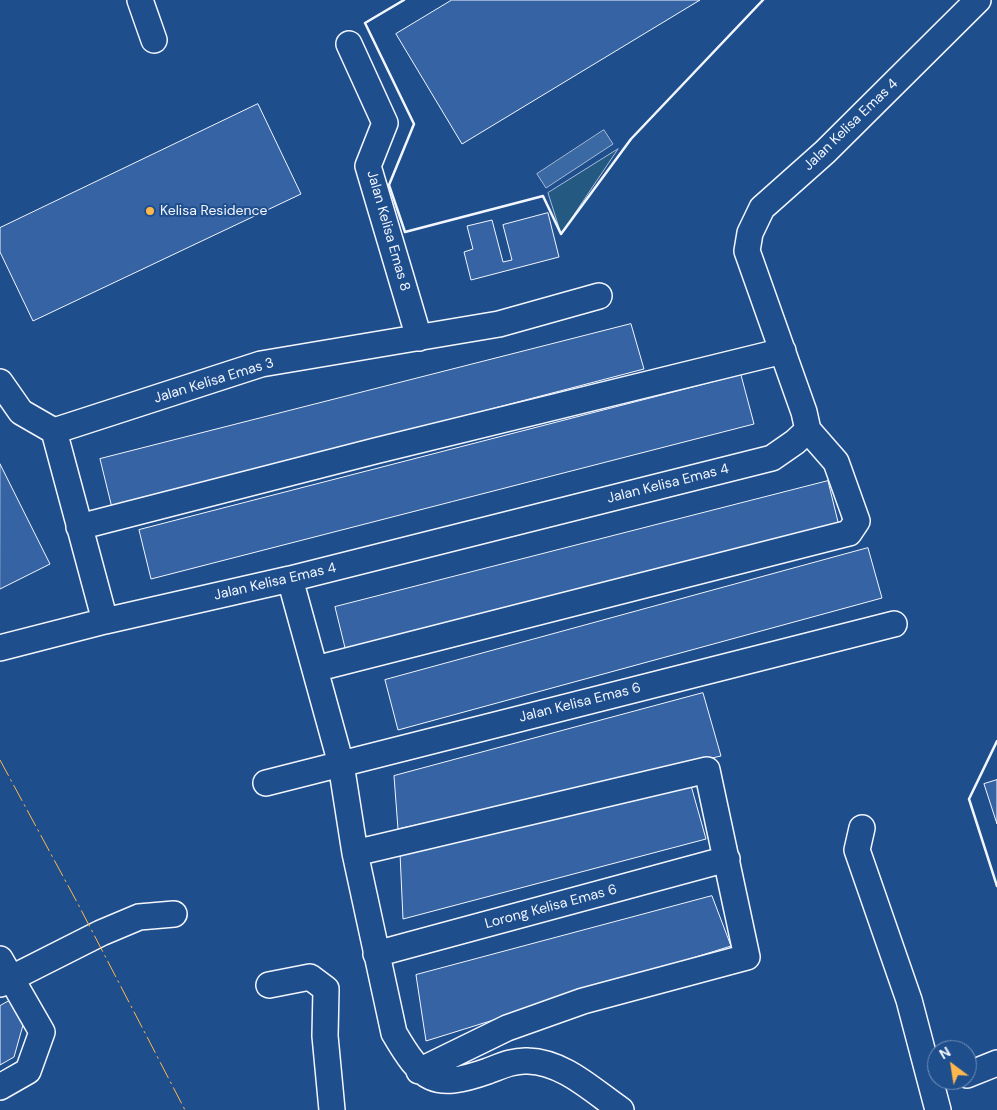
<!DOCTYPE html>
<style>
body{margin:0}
#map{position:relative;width:997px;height:1110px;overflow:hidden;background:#1f4e8c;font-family:"DM Sans",sans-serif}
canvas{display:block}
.north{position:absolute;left:927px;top:1040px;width:50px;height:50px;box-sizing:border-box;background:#1f4e8c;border:1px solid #7391ba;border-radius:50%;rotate:329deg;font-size:14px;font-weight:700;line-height:20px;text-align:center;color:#f2f6ff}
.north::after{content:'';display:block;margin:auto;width:18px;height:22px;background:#ffb74d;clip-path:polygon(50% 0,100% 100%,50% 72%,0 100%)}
</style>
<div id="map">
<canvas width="997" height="1110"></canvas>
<div class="north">N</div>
</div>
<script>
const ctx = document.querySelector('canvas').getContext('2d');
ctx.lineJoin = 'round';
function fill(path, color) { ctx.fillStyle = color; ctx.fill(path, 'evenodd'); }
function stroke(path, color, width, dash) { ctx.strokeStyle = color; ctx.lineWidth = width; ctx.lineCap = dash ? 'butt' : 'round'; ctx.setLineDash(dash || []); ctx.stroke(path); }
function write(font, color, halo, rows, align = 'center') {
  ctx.font = font + ' "DM Sans",sans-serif'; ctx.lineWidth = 4; ctx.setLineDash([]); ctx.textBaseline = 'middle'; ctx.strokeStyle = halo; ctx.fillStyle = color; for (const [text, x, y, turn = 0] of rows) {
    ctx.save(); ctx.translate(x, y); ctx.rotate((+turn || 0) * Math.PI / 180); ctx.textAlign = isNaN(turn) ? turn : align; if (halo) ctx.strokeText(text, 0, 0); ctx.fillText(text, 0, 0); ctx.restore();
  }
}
const green = new Path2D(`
 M618 149 561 234 548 193Z`);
const water = new Path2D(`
 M604 130 613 144 546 188 537 174Z`);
const building = new Path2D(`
 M452 0H700L462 144 396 34Z
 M258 104 301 194 33 321 0 252V228Z
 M548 213 559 257 471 280 464 252 473 249 467 226 492 220 503 262 512 260 503 225Z
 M631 324 644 369 112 508 100 459Z
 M741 375 754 424 151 579 139 530Z
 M0 464 50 564 0 589Z
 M828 481 840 530 347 656 335 607Z
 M868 548 882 598 398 730 385 680Z
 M703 693 721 756 398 829 394 776Z
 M997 780V824L984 784Z
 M690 782 706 839 403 919 400 853Z
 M712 896 731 946 426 1041 416 975Z
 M9 1001 23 1025 14 1057 0 1065V1006Z`);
const minor = new Path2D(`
 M140 0 154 40
 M349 44 385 123 368 166 419 338
 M0 382 21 412 54 431
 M54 431 261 364 499 324 599 296
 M54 431 105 621
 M79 527 375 451 783 351
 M290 579 341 764 355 853 394 1033C422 1081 434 1090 488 1071 501 1066 514 1060 528 1061 564 1062 593 1091 621 1110
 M0 648 105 621 290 579 772 458 795 442 808 430
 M315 669 849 533 857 521 836 462 808 430 804 412 747 251 750 233 762 208 825 152 978 0
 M266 783 894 624
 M862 828 857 850 909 1000 938 1110
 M355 853 707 770 747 957 583 1001 507 1028 419 1071
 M376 954 727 859
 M0 959 42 1032 28 1071 0 1087
 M0 984 101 933 139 917 174 914
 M269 985 310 977 326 989 325 1036 332 1110
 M967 1075 997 1063`);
const wall = new Path2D(`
 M404 0 365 23 414 124 389 185 405 232 543 196 561 234 631 139 763 0
 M997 741 969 799 997 886`);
const power = new Path2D(`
 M0 760 78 904 185 1110`);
const markers = [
 [150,211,5,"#ffb74d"]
];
const streetNames = [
 ["Jalan Kelisa Emas 4",851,125,-44],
 ["Jalan Kelisa Emas 8",388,231,74],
 ["Jalan Kelisa Emas 3",214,381,-17],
 ["Jalan Kelisa Emas 4",668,484,-14],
 ["Jalan Kelisa Emas 4",275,582,-13],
 ["Jalan Kelisa Emas 6",580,703,-14],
 ["Lorong Kelisa Emas 6",551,907,-15]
];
const poiNames = [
 ["Kelisa Residence",160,211]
];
fill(green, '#245a82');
stroke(green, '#a8bbd7', 1);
fill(water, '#3b69a3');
stroke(water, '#a8bbd7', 1);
fill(building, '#3563a3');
stroke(building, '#f2f6ff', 1);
stroke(minor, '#f2f6ff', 28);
stroke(minor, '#1f4e8c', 25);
stroke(wall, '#f2f6ff', 2.5);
stroke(power, '#ffb74d', 1, [18, 4, 2.5, 4]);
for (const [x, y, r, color] of markers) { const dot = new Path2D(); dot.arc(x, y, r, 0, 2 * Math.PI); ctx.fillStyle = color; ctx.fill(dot); stroke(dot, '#1f4e8c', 2); }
write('14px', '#f2f6ff', '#1f4e8c', streetNames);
write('14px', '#f2f6ff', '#1f4e8c', poiNames, 'left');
</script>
